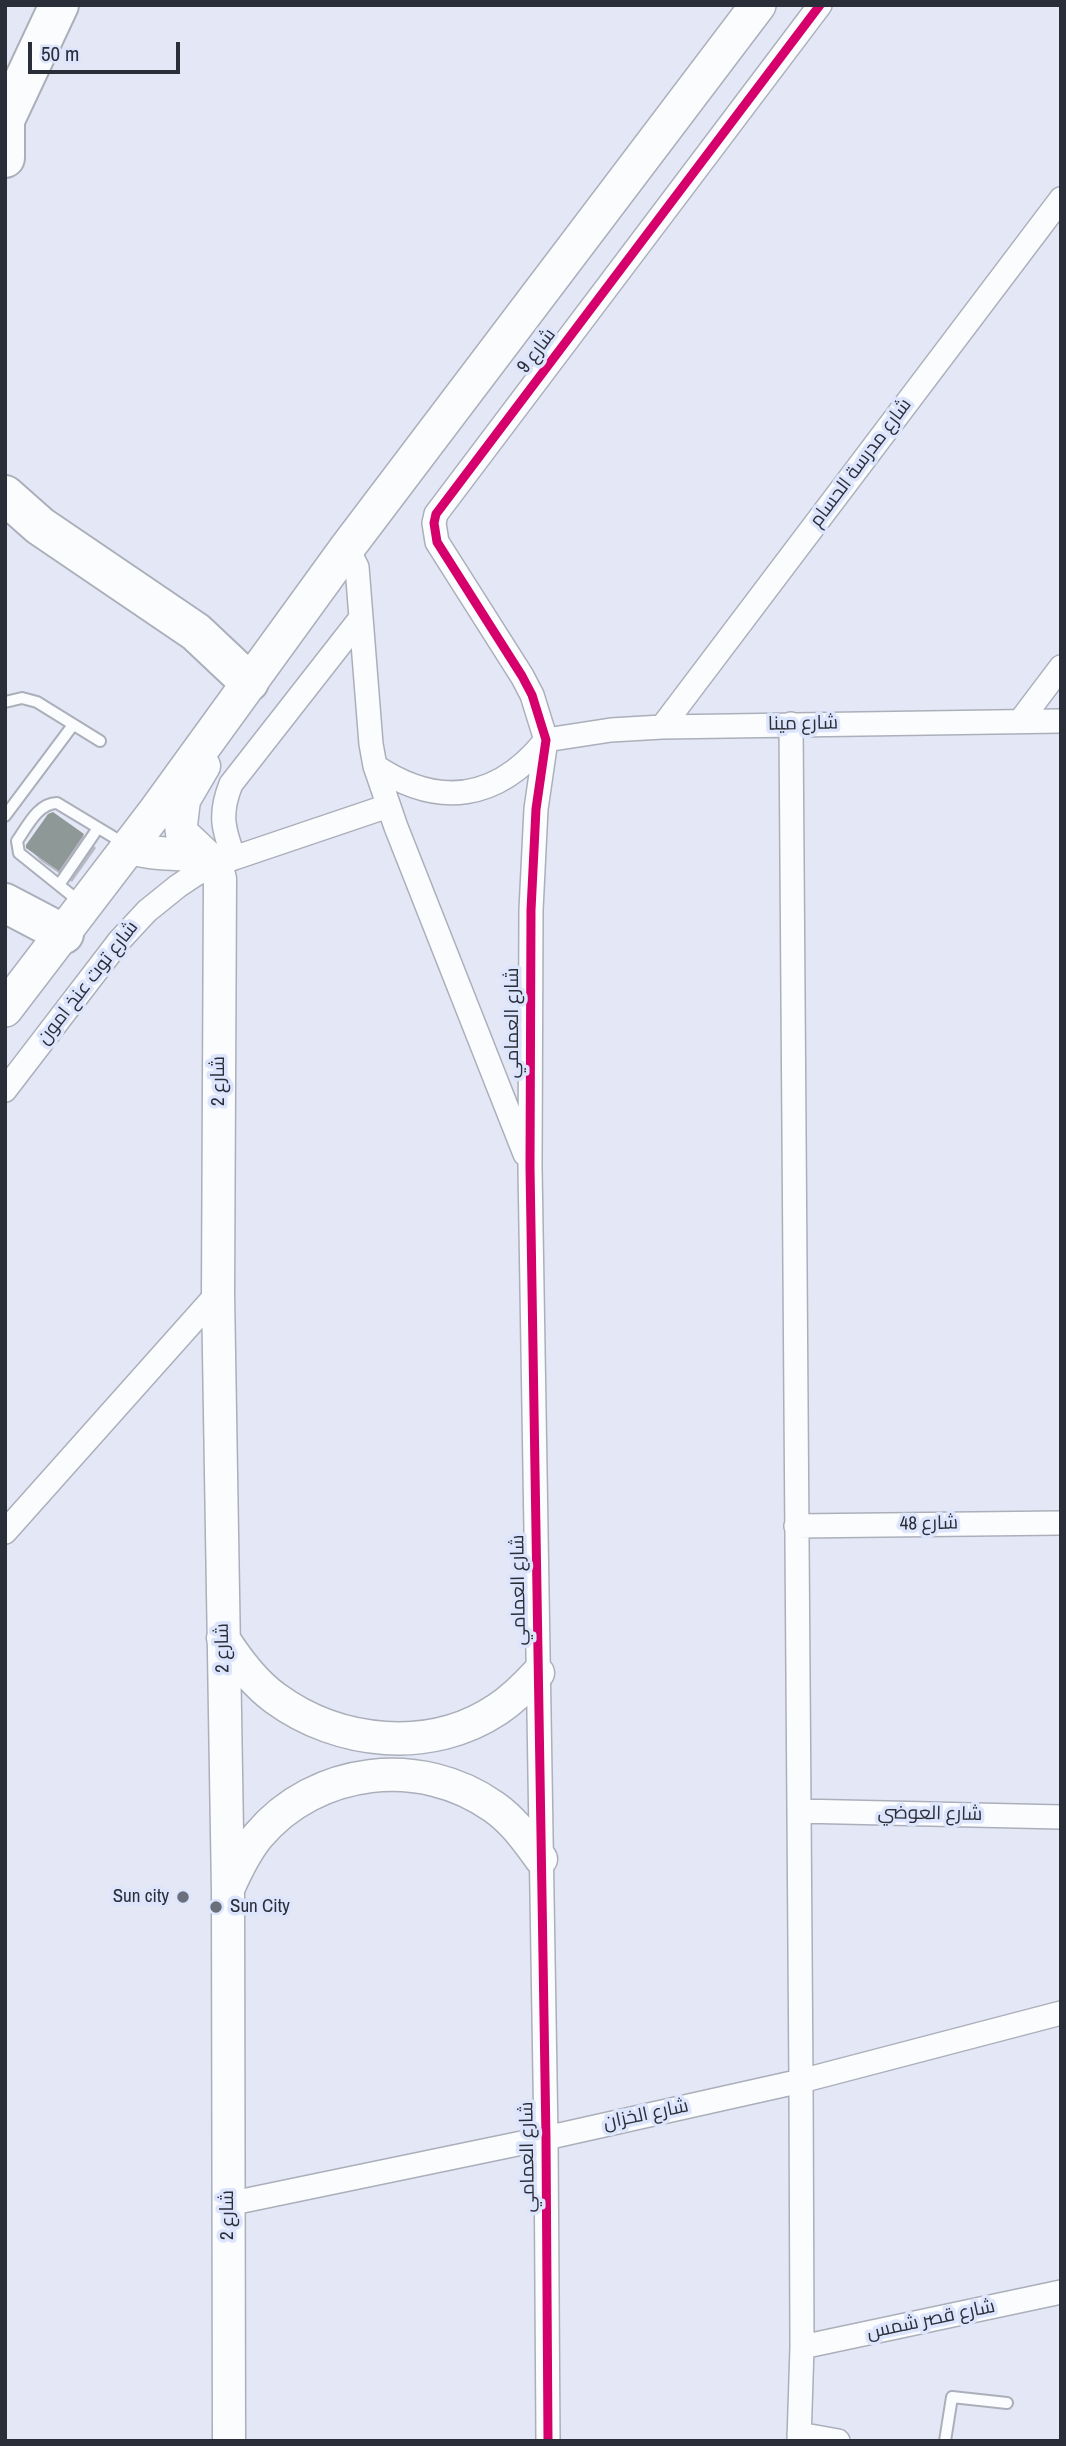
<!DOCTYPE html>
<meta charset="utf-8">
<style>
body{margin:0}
#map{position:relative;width:1066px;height:2446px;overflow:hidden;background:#e4e8f6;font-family:"Archivo Narrow",sans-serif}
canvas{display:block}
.frame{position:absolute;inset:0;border:7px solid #2a2e39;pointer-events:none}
.scale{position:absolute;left:28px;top:42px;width:152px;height:32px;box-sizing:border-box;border:4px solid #2a2e39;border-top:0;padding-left:9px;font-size:21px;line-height:24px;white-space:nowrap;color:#2a2e39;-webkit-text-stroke:5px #dde5fd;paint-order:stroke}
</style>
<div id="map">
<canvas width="1066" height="2446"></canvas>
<div class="frame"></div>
<div class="scale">50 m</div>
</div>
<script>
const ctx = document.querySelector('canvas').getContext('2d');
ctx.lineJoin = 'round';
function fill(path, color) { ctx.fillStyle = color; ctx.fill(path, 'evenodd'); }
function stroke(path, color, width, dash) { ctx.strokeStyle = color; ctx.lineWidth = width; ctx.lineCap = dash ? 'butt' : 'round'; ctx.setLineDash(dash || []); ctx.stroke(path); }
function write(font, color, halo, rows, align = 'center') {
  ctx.font = font + ' "Archivo Narrow",Cairo,sans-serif'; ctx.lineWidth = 7; ctx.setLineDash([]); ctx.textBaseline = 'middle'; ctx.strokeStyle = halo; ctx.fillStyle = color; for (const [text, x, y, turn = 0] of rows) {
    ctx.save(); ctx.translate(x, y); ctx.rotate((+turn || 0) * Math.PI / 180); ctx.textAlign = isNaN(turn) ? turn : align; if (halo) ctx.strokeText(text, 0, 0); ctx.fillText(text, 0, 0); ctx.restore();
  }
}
const shadow = new Path2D(`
 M53 814 83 835 96 848 72 882 41 861 28 847Z`);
const building = new Path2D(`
 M53 812 84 834 59 871 26 848V845L48 814Z`);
const lane = new Path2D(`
 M5 702 22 698 37 702 100 741
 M5 816 73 725
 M59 885 98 828
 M80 902 19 853 17 841C27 827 38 803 57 803L125 844
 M945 2441 952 2397 1007 2403`);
const street = new Path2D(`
 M347 548 357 567 371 744 375 766 396 827 525 1154
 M1021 720 1061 667
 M791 724 801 2081 802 2347 799 2441
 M662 727 1061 199
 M546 740 611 730 662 727 1061 721
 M375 766C439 809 498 800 546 740
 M234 858C223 829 219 814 231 784L360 619
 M5 1090 120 940 147 911 178 886 196 874 234 858 388 806
 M796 1526 1061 1523
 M5 1532 218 1293
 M799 1811 1061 1817
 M228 2204 546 2138 801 2081 1061 2013
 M802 2347 1061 2292
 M799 2434 838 2441
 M548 2441 546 2138 530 1167 531 910 536 809 546 740 532 695 522 676 437 542 434 523 436 514 820 5`);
const secondary = new Path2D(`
 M204 766 184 800 181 825 182 833 216 865 220 879 218 1293 228 1892 229 2441
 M129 847C156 857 183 851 209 859
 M223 1638C237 1660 253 1682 275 1698 339 1745 431 1754 498 1709 513 1699 526 1686 538 1673
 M229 1887C237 1869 245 1852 258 1836 316 1767 421 1755 494 1807 514 1821 527 1840 541 1859`);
const primary = new Path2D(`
 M5 1009 157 810 347 548 758 5`);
const highway = new Path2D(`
 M5 158V120L59 5
 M5 495 40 526 196 632 249 682
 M5 903 64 934`);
const cycleway = new Path2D(`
 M548 2441 546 2138 530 1167 531 910 536 809 546 740 532 695 522 676 437 542 434 523 436 514 820 5`);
const markers = [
 [183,1897,7,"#6b6f7b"],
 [216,1907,7,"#6b6f7b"]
];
const streetNames = [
 ["شارع 9",537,351,-53],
 ["شارع مدرسة الحسام",861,463,-53],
 ["شارع مينا",803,724,-1],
 ["شارع توت عنخ امون",88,983,-52],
 ["شارع العمامي",513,1023,-90],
 ["شارع 2",219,1081,-90],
 ["شارع 48",929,1524,-1],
 ["شارع العمامي",519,1590,-91],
 ["شارع 2",223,1648,-91],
 ["شارع العوضي",930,1814,1],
 ["شارع الخزان",646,2115,-12],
 ["شارع العمامي",528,2157,-91],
 ["شارع 2",228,2215,-90],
 ["شارع قصر شمس",931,2320,-12]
];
const poiNames = [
 ["Sun city",169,1897],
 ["Sun City",230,1907,"left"]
];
fill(shadow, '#0003');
fill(building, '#8e9896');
stroke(lane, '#abafba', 14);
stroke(street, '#abafba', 26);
stroke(secondary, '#abafba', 35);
stroke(primary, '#abafba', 38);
stroke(highway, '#abafba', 42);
stroke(lane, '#fbfcfe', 10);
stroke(street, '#fbfcfe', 23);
stroke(secondary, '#fbfcfe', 32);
stroke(primary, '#fbfcfe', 35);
stroke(highway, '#fbfcfe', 38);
stroke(cycleway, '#d6006c', 9);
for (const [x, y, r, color] of markers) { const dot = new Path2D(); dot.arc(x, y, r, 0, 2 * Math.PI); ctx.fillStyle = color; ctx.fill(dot); stroke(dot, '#dde5fd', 2.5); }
write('19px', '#2a2e39', '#dde5fd', streetNames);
write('19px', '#2a2e39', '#dde5fd', poiNames, 'right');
</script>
